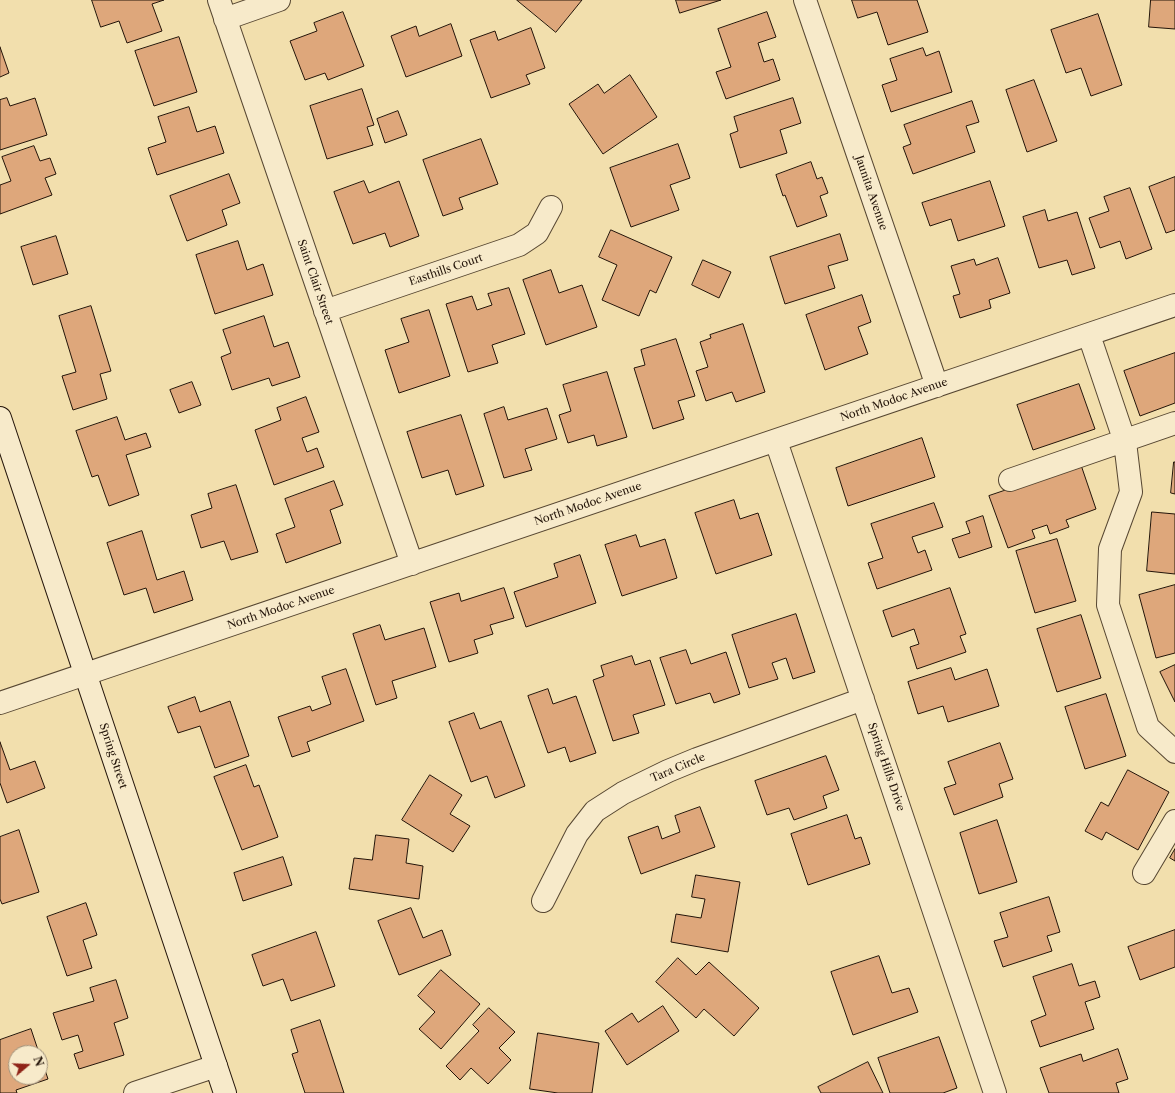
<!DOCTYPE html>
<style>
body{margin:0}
#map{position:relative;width:1175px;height:1093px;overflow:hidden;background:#f2dfad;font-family:"Libre Caslon Text",serif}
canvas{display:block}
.north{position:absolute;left:8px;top:1045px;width:40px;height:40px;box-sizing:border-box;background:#f7eaca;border:1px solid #a2947d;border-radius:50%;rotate:71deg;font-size:11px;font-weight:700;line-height:16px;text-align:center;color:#231409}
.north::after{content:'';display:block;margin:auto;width:14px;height:18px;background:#8f2418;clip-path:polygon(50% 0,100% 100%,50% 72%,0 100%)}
</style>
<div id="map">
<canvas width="1175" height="1093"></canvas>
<div class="north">N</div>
</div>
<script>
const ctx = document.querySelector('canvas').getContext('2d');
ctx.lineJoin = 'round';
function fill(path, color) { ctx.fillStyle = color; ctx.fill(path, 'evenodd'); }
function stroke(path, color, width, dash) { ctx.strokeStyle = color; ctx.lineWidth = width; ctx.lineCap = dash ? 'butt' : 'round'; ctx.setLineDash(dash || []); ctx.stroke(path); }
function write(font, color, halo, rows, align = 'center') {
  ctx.font = font + ' "Libre Caslon Text",serif'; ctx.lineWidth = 3.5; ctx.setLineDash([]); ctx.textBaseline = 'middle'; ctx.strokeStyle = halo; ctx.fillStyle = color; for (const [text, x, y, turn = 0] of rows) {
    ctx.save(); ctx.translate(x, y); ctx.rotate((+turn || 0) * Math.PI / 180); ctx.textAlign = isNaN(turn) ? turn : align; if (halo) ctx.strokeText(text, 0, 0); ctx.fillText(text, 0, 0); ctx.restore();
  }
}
const building = new Path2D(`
 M92 0H164L152 4 162 31 127 43 119 21 101 27Z
 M517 0H582L556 32Z
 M676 0H721L680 13Z
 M852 0H917L928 32 888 45 877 12 858 18Z
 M1151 0H1175V29L1149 27Z
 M343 12 364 66 328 80 325 73 305 80 290 41 317 31 314 23Z
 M767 12 776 37 758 43 764 62 773 59 780 80 726 99 716 72 731 67 718 29Z
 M1098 14 1122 85 1091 96 1081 68 1066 73 1051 30Z
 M451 24 462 56 406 77 391 36 416 26 419 36Z
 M531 28 545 68 526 75 530 84 491 98 470 40 495 31 498 40Z
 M179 37 197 92 154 106 135 51Z
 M0 47 9 73 0 77Z
 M923 48 926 56 939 51 952 92 891 112 882 85 897 80 890 59Z
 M630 75 657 117 603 154 569 104 598 84 604 93Z
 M1034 80 1057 141 1027 152 1006 90Z
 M362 89 374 125 367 127 373 145 327 159 310 106Z
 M7 98 10 106 35 98 47 135 0 150V100Z
 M793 98 801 123 780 130 787 153 740 168 730 134 738 131 734 117Z
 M972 101 979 122 966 126 975 152 913 174 903 147 911 144 904 125Z
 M189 107 197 132 215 126 224 153 157 175 148 148 166 142 158 117Z
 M398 111 407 135 385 143 377 119Z
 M481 139 498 184 459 198 463 209 443 216 423 160Z
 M678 144 690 178 670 185 679 210 631 227 610 168Z
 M34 146 40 161 50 158 56 174 45 178 52 195 0 214V185L11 181 2 157Z
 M811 162 817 179 822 177 828 193 820 196 827 216 797 227 785 195 783 196 776 175Z
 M229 174 240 203 222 210 227 225 187 241 170 196Z
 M1175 177V230L1166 233 1149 187Z
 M364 181 369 193 399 181 419 236 390 247 385 233 353 244 334 192Z
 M990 181 1005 226 958 241 951 219 930 226 922 203Z
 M1130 188 1152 249 1126 259 1120 241 1100 248 1089 218 1109 211 1104 197Z
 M1045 210 1048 221 1077 212 1095 268 1072 275 1067 260 1039 268 1023 217Z
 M611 230 672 257 656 293 650 290 639 316 602 300 617 265 599 257Z
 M840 234 848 260 828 266 835 288 785 304 770 257Z
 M56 236 68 274 33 285 21 247Z
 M238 241 247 270 263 264 273 295 215 314 196 255Z
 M998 258 1010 293 989 300 991 308 960 318 953 296 960 294 951 266 974 259 976 265Z
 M703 260 731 272 719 298 692 285Z
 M551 270 559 293 582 285 597 327 546 345 523 280Z
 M509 288 525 334 492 345 498 363 468 372 446 304 472 296 477 310 492 305 488 294Z
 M862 295 871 322 858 327 868 354 825 370 806 315Z
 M91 306 111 371 100 374 107 399 73 410 62 376 76 372 59 316Z
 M429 310 450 376 399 393 385 350 409 342 401 319Z
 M264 316 274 347 288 342 300 377 272 386 269 378 232 390 221 357 231 353 223 330Z
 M743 324 765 392 736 402 732 392 706 401 696 371 708 367 700 342 711 338 710 335Z
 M676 339 695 396 678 401 684 419 653 429 634 368 645 365 641 350Z
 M1175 353V403L1140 416 1124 371Z
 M607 372 627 437 597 446 594 435 568 443 559 415 571 411 563 385Z
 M192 382 201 405 179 413 170 390Z
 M1079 384 1095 429 1033 450 1017 405Z
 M306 397 319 432 302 438 307 452 317 448 324 467 274 485 255 430 281 420 277 408Z
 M504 407 508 420 547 408 557 439 525 449 532 470 504 478 484 414Z
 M461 415 484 486 456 495 448 470 422 478 407 432Z
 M117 417 125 440 146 433 151 447 126 455 139 495 109 506 98 475 92 477 76 431Z
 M922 438 935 477 848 506 836 468Z
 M1174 462H1175V494L1171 493Z
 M1081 465 1096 509 1066 520 1069 527 1050 534 1047 525 1032 530 1035 538 1008 548 989 496Z
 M334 481 343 505 330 510 341 543 286 563 276 534 295 527 285 499Z
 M236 485 258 552 231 560 224 541 201 548 191 515 212 508 208 494Z
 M734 500 740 519 758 513 772 555 716 574 695 513Z
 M934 503 943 527 912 537 918 553 925 550 932 570 877 589 868 563 883 558 871 524Z
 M1152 512 1175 514V574L1147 571Z
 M983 516 992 547 959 558 952 539 970 533 966 522Z
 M142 531 157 580 184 571 193 600 154 613 146 588 124 595 107 543Z
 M636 535 640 547 665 539 677 578 622 596 605 545Z
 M1057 539 1076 601 1035 613 1016 551Z
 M580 555 596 603 526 627 514 592 558 577 554 564Z
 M1175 585V653L1156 658 1139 595Z
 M504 588 514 618 490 625 493 634 474 640 478 653 449 662 430 602 459 593 461 601Z
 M950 588 966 634 960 636 966 652 917 669 910 647 919 644 914 629 892 637 883 611Z
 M796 614 815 672 793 679 786 658 772 663 778 679 749 688 732 635Z
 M1081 615 1101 678 1057 692 1037 629Z
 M380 625 385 640 424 628 436 667 392 681 397 698 376 705 353 634Z
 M686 650 691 664 726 652 740 694 714 703 710 693 676 704 660 658Z
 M632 656 635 665 650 660 665 705 633 715 639 733 613 741 593 680 604 676 601 666Z
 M1175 665V702L1160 672Z
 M951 668 955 680 987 669 999 706 948 722 943 706 918 714 908 682Z
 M346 669 364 721 307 742 310 751 292 757 278 717 310 706 312 711 331 704 322 677Z
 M548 689 553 704 576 696 596 753 570 762 565 747 548 753 528 696Z
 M1106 694 1126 756 1085 769 1065 707Z
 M195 697 200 712 230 701 249 756 215 768 200 726 178 733 168 707Z
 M474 713 480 729 501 721 525 786 495 798 487 776 471 782 449 722Z
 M0 742 10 770 35 761 45 788 7 803 0 783Z
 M1000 743 1013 779 999 784 1003 797 954 815 944 788 956 784 948 762Z
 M826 756 839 790 823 796 827 808 794 820 789 808 767 815 755 781Z
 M246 765 254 787 259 785 278 837 242 850 214 777Z
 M1128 770 1169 792 1138 850 1106 832 1102 840 1085 831 1101 802 1108 806Z
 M430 775 462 795 450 814 470 826 453 852 402 820Z
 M700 807 715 847 641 874 628 837 658 826 662 839 680 832 675 816Z
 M847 815 855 839 861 837 870 864 808 885 791 834Z
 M997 820 1017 882 979 894 960 833Z
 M19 830 39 892 2 904 0 899V837Z
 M376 835 409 839 406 863 423 866 419 899 349 889 354 858 372 860Z
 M1175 849V861L1170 858Z
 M283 857 292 885 243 901 234 873Z
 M696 875 740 882 728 952 671 942 676 914 701 918 705 899 692 897Z
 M1049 897 1060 932 1047 936 1052 951 1003 967 994 941 1008 937 1000 913Z
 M86 903 97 935 83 940 92 968 67 976 47 917Z
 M411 908 423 938 442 930 451 955 399 975 378 921Z
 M1175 930V967L1140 980 1128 947Z
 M316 932 335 986 291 1001 283 979 263 986 252 955Z
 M879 956 892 993 909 988 918 1012 853 1035 831 972Z
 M678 958 696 975 709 962 759 1008 734 1036 704 1009 696 1018 656 982Z
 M1072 964 1079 986 1095 981 1100 997 1085 1002 1094 1029 1040 1047 1031 1021 1046 1015 1033 977Z
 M441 970 480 1004 441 1049 419 1029 435 1012 418 996Z
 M116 980 128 1018 114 1023 124 1055 79 1069 74 1054 83 1051 78 1035 62 1040 53 1013 94 1001 90 988Z
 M663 1006 679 1031 627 1065 605 1031 632 1013 638 1022Z
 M489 1008 515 1032 499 1048 511 1060 488 1084 471 1068 460 1080 446 1066 479 1031 473 1025Z
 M320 1020 344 1093H305L292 1054 298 1052 291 1030Z
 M31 1029 39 1053H16V1077H40V1055L48 1079 16 1090 17 1093H0V1040Z
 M538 1033 599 1043 592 1093H558L530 1089Z
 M939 1037 957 1088 943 1093H890L878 1058Z
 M1118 1049 1128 1079 1116 1083 1119 1093H1049L1040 1068 1081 1054 1083 1061Z
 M868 1062 883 1093H821L818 1087Z`);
const street = new Path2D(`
 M219 0 412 564
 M805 0 937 386
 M225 19 279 0
 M325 311 519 245 537 233 551 207
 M1089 335 1125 442 1131 492 1110 549 1108 605 1148 727 1175 752
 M776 441 995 1093
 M1010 480 1175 423
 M0 703 1175 305
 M1144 873 1175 821
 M543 901 577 834 595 811 623 793 668 771 697 759 863 699
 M135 1093 216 1066`);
const secondary = new Path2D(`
 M0 418 225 1093`);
const streetNames = [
 ["Jaunita Avenue",871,193,71],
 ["Easthills Court",446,270,-19],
 ["Saint Clair Street",315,282,71],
 ["North Modoc Avenue",894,400,-19],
 ["North Modoc Avenue",588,504,-19],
 ["North Modoc Avenue",281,608,-19],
 ["Spring Street",113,756,72],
 ["Spring Hills Drive",886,767,71],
 ["Tara Circle",678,768,-23]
];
fill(building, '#dea77b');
stroke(building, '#231409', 1);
stroke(street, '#574732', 24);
stroke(secondary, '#231409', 24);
stroke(street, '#f7eaca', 22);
stroke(secondary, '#f7eaca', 22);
write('11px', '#231409', '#f7eaca', streetNames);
</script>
